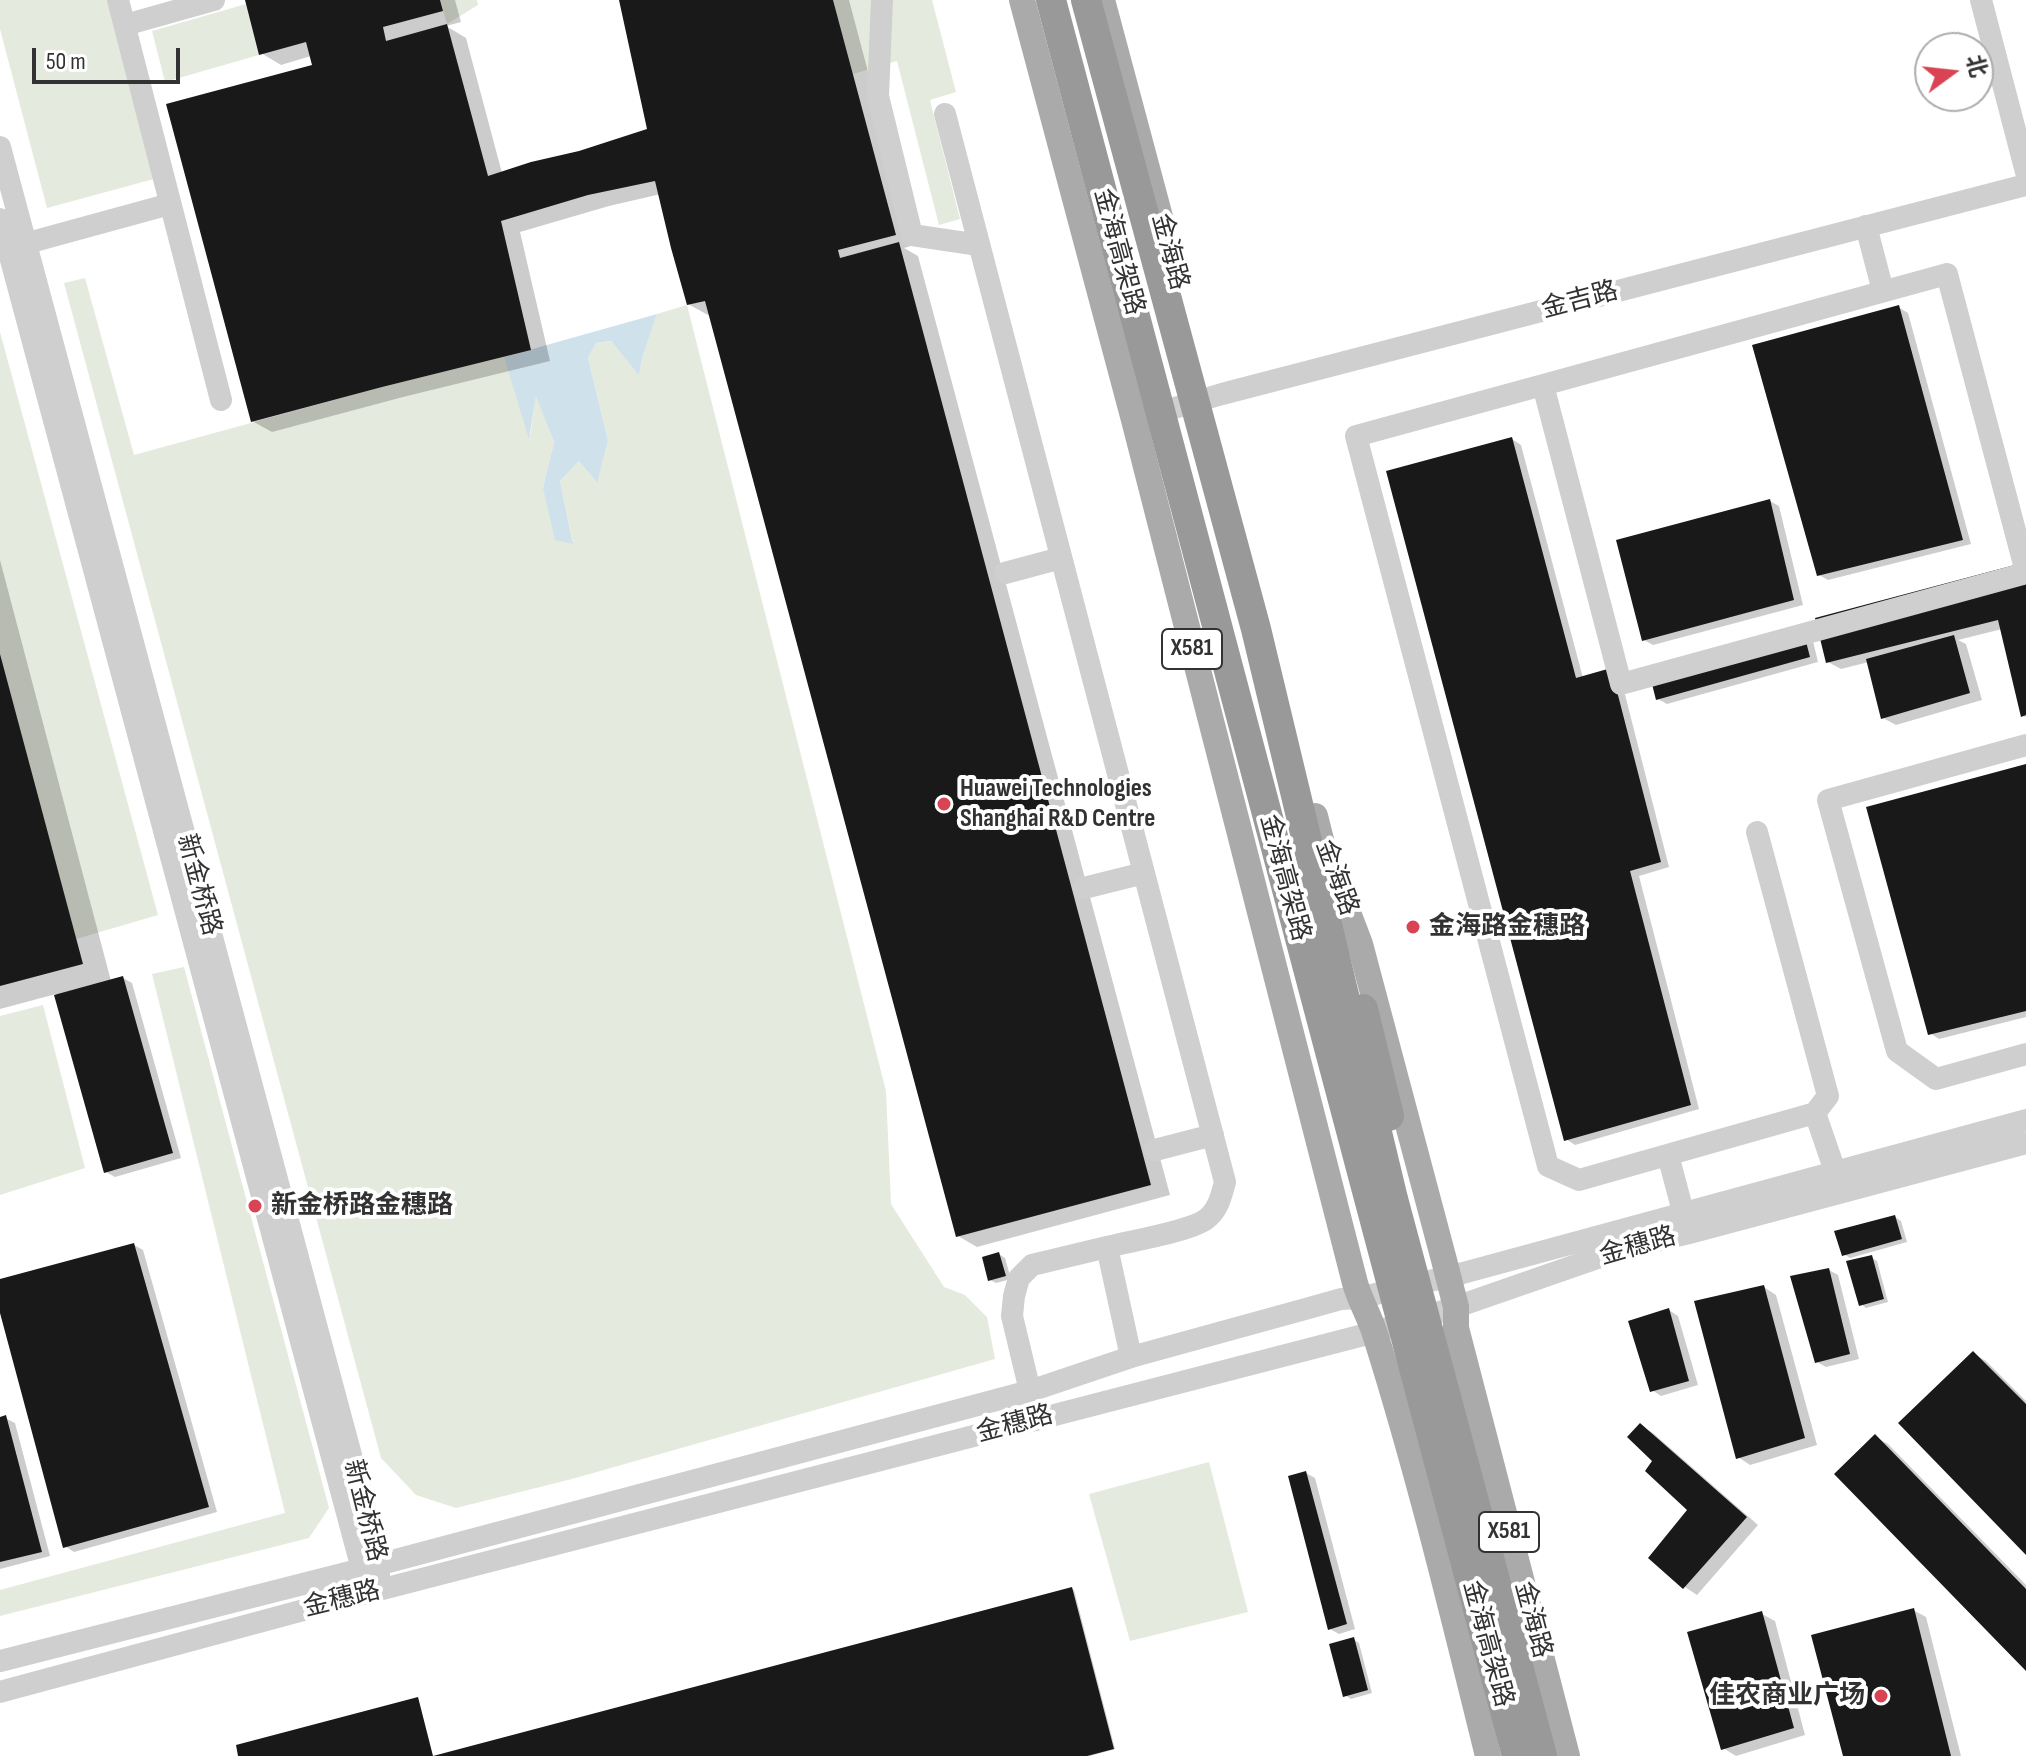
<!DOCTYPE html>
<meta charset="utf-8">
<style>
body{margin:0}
#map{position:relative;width:2026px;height:1756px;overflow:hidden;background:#fff;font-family:"Sofia Sans Condensed","Noto Sans SC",sans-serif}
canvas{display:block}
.north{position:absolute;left:1914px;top:32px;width:80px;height:80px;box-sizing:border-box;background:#fff;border:2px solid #adadad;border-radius:50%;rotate:75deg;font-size:22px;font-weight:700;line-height:32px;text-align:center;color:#323232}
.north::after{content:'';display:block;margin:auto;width:28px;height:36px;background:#d94454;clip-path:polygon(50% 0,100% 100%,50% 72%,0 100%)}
.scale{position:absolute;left:32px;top:48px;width:148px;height:36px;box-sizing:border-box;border:4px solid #323232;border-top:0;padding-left:10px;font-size:24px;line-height:28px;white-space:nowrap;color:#323232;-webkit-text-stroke:6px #fff;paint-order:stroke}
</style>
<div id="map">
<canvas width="2026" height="1756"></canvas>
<div class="north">北</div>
<div class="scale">50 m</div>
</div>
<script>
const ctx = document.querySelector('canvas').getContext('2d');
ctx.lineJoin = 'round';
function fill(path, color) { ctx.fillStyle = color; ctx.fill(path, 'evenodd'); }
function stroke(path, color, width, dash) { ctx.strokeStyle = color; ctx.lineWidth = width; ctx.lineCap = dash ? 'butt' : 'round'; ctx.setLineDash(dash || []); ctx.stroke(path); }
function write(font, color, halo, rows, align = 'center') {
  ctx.font = font + ' "Sofia Sans Condensed","Noto Sans SC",sans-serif'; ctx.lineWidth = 8; ctx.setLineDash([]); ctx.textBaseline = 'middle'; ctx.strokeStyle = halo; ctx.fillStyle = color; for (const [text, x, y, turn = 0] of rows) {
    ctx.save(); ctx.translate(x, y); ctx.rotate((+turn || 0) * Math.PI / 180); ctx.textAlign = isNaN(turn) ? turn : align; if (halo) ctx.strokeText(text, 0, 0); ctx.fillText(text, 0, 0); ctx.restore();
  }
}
const green = new Path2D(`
 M0 0H107L154 179 47 208 0 29Z
 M440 0H477L478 5 447 24Z
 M833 0H932L956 92 930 100 960 219 939 225 897 61 853 74Z
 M246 4 259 55 165 82 152 31Z
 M85 278 134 455 382 387 531 350 505 357 530 436 536 394 554 442 543 488 573 543 560 481 579 461 596 482 608 440 588 358 596 343 611 341 639 374 642 358 657 314 687 305 886 1091 891 1204 944 1287 965 1295 987 1317 995 1359 572 1479 456 1508 416 1495 381 1458 64 283Z
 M0 332 158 915 76 939 0 657Z
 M184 967 329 1508 309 1538 0 1616V1590L285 1513 152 974Z
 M43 1005 85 1168 0 1195V1016Z
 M1209 1462 1248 1612 1130 1641 1089 1494Z`);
const water = new Path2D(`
 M657 314 642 358 639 375 611 341 596 343 588 358 608 440 597 483 579 461 560 481 573 544 555 540 543 488 554 442 536 396 529 439 504 357Z`);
const shadow = new Path2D(`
 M247 0H455L461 22 446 26 466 38 502 173 580 153 649 130 621 0H849L914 245 904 248 918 256 1170 1195 977 1247 958 1236 711 315H708L688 304 661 194 609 206 520 232 550 361 403 397 272 432 252 421 314 66 311 56 281 65 261 53Z
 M1898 307 1908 313 1971 544 1828 580 1819 575Z
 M1512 439 1521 445 1583 678 1620 675 1669 867 1639 876 1699 1109 1575 1145 1566 1139Z
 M1770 501 1779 506 1803 605 1653 645 1644 640Z
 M0 560 111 981 123 978 132 983 181 1158 115 1177 106 1172 56 994 0 1009Z
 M2026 564V717L2023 716 2002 629 1958 640 1966 644 1982 700 1896 725 1883 718 1869 662 1841 669 1828 662Z
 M1813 641 1818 662 1667 704 1658 699Z
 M2026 766V1017L1939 1039 1930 1033Z
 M1895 1217 1901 1221 1907 1242 1850 1258 1844 1254Z
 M134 1245 143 1250 217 1512 74 1552 65 1546 0 1305V1281Z
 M999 1254 1005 1258 1011 1279 996 1283 990 1280Z
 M1872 1258 1877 1261 1888 1302 1866 1308 1861 1304Z
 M1829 1270 1838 1275 1859 1359 1826 1367 1817 1362Z
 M1764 1287 1776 1295 1817 1445 1750 1465 1738 1457Z
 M1669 1310 1678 1316 1698 1385 1661 1396 1652 1390Z
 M1974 1354 1986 1361 2026 1401V1552Z
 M5 1418 15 1423 50 1556 0 1569V1419Z
 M1641 1426 1653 1433 1758 1525 1697 1595 1685 1587 1690 1510 1654 1460Z
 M1875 1437 1888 1444 2026 1585V1668Z
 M1306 1473 1315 1478 1355 1629 1339 1634 1330 1629Z
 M1072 1589 1074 1590 1115 1749 1090 1756H437Z
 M1913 1610 1926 1617 1961 1756H1845Z
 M1762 1614 1775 1621 1805 1735 1736 1756 1723 1748Z
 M1353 1639 1359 1643 1372 1693 1351 1699 1345 1695Z`);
const building = new Path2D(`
 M245 0H440L443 11 383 27 386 41 447 24 488 176 531 162 579 151 647 129 619 0H833L896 235 838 250 840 258 899 242 1151 1185 956 1237 705 301 687 305 671 248 655 181 588 195 501 221 531 350 382 387 251 422 166 104 312 65 306 42 259 55Z
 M1899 305 1963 540 1817 576 1752 345Z
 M1512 437 1576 678 1611 668 1661 862 1630 871 1691 1105 1564 1141 1386 471Z
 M1770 499 1794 600 1642 641 1616 540Z
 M2026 562V715L2021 717 1998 620 1826 663 1815 618Z
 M1804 634 1810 657 1656 700 1650 676Z
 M1954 635 1970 693 1881 719 1866 659Z
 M0 654 83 964 0 986Z
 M2026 764V1011L1928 1035 1866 807Z
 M123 976 173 1153 104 1173 54 995Z
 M1895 1215 1902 1239 1842 1256 1834 1231Z
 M134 1243 209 1507 63 1548 0 1313V1279Z
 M999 1252 1006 1276 988 1281 982 1257Z
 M1872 1255 1884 1299 1859 1306 1846 1261Z
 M1829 1268 1850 1354 1815 1363 1790 1276Z
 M1764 1285 1805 1438 1736 1459 1694 1301Z
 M1669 1308 1689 1381 1650 1392 1628 1321Z
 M1973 1351 2026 1404V1555L1898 1423Z
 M6 1415 42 1552 0 1562V1417Z
 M1640 1423 1747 1517 1683 1589 1648 1558 1687 1510 1645 1471 1652 1461 1627 1437Z
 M1875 1434 2026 1589V1671L1834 1474Z
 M1306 1471 1347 1624 1328 1630 1288 1476Z
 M1072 1587 1114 1749 1087 1756H433Z
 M1914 1608 1951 1756H1843L1811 1635Z
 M1762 1611 1794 1728 1721 1750 1687 1632Z
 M1354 1637 1368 1690 1343 1697 1329 1644Z
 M418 1697 433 1756H238L236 1745Z`);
const minor = new Path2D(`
 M118 0 221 400
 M882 0 878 96 912 235 979 245
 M1981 0 2026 172
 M125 25 214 0
 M945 114 1225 1182C1221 1197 1218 1211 1205 1220 1187 1232 1130 1241 1107 1247
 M0 147 361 1492 379 1564V1576
 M0 219 362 1569 370 1579
 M1866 226 1883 291
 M13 247 170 204
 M1543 385 1356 436 1548 1166 1579 1180 1815 1113 1835 1171
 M1147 416 1222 394 2026 185
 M2026 572 1947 274 1543 385 1621 684 2026 573
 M1005 573 1061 558
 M2026 745 1828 800 1897 1051 1936 1079 2026 1054
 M1757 832 1828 1096 1815 1113
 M1084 888 1144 873
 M1155 1150 1213 1135
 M1668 1155 1686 1223
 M1030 1391 1012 1316 1014 1296 1019 1278 1032 1265 1107 1247 1131 1357
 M0 1661 362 1569 1030 1391 1131 1357 1309 1308 1341 1299 1359 1298 1463 1273 2026 1120
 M0 1692 352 1597 1375 1332 1456 1307 1623 1249 1689 1233 2026 1143`);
const major = new Path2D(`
 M1022 0 1134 420 1355 1283C1360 1301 1370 1317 1375 1334 1419 1473 1453 1615 1488 1756
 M1102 0 1163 228
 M1315 816 1322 844 1360 944 1444 1260 1456 1307V1328L1567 1756`);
const highway = new Path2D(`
 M1363 1009 1389 1116`);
const highwayBridge = new Path2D(`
 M1051 0 1517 1756
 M1086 0 1256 629 1393 1199 1542 1756`);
const markers = [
 [944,804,8,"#d94454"],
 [1413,927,8,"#d94454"],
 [255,1206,8,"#d94454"],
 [1881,1696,8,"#d94454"]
];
const shields = [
 [1192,649,60],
 [1509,1532,60]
];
const shieldNames = [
 ["X581",1192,649],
 ["X581",1509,1532]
];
const streetNames = [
 ["金海高架路",1118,252,75],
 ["金海路",1169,252,75],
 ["金吉路",1580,301,-15],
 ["金海高架路",1284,878,75],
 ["金海路",1336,878,70],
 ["新金桥路",198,885,75],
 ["金穗路",1638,1247,-16],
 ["金穗路",1015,1425,-15],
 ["新金桥路",364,1511,76],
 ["金穗路",342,1600,-14],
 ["金海路",1532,1620,75],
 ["金海高架路",1487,1644,75]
];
const poiNames = [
 ["Huawei Technologies",960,789],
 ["Shanghai R&D Centre",960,819],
 ["金海路金穗路",1429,927],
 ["新金桥路金穗路",271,1206],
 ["佳农商业广场",1865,1696,"right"]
];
fill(green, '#e5eade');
fill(water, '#cfe1eb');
fill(shadow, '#0003');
fill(building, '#191919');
stroke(minor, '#cfcfcf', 22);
stroke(major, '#aaa', 26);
stroke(highway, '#999', 30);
stroke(highwayBridge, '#999', 30);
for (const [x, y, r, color] of markers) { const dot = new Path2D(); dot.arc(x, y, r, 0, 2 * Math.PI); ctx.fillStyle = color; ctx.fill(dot); stroke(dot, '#fff', 3); }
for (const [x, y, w] of shields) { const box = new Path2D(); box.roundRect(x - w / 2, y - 20, w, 40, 6); ctx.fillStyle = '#fff'; ctx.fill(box); stroke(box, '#323232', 2); }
write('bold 24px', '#323232', null, shieldNames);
write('26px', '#323232', '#fff', streetNames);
write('bold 26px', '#323232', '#fff', poiNames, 'left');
</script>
